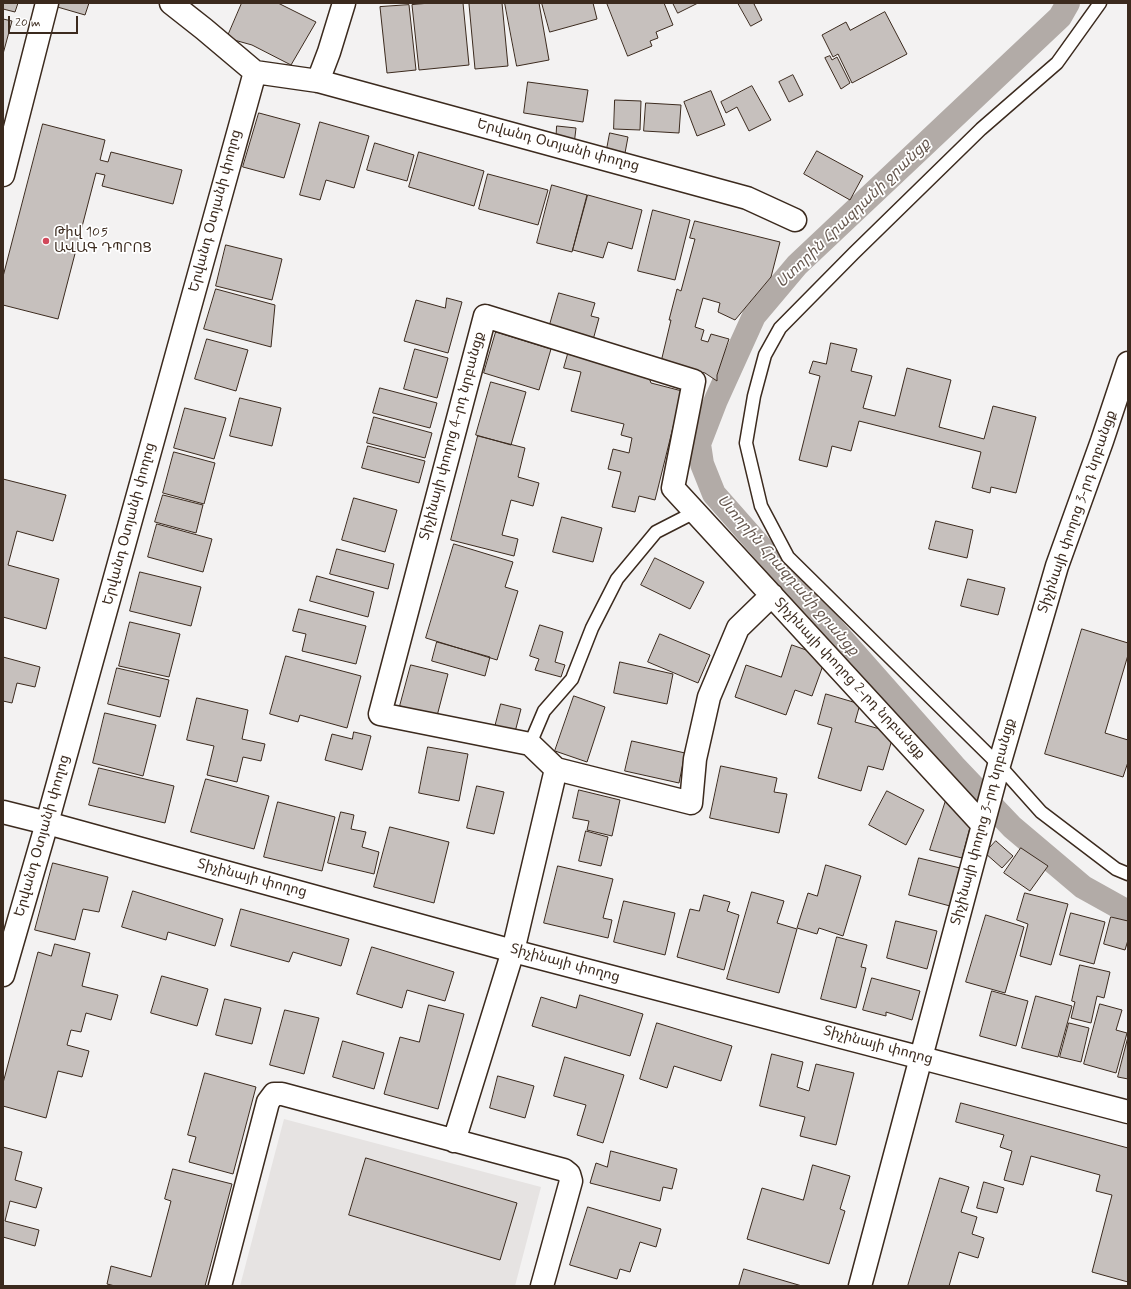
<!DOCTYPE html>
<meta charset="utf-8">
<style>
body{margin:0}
#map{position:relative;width:1131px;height:1289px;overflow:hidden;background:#f3f2f2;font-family:Mynerve,sans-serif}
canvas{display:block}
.frame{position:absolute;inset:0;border:4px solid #3b2a1e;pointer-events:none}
.scale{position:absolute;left:8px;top:16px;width:70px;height:18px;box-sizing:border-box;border:2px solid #3b2a1e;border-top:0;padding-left:5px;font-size:12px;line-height:14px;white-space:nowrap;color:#3b2a1e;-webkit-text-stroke:3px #fff;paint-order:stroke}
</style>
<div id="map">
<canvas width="1131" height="1289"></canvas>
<div class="frame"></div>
<div class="scale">20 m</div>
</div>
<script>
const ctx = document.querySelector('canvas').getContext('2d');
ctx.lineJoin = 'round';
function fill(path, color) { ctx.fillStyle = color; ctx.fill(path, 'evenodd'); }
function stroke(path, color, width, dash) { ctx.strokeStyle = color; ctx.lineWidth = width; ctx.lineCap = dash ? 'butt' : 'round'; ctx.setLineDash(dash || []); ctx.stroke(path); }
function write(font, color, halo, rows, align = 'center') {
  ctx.font = font + ' Mynerve,"Noto Sans Armenian",sans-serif'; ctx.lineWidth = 3.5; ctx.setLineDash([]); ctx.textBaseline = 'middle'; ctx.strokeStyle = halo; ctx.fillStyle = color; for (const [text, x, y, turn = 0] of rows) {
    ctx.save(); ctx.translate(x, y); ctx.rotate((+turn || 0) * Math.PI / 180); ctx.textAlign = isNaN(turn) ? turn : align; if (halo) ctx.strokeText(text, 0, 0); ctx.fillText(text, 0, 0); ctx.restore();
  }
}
const built = new Path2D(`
 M284 1119 541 1187 515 1286H240Z`);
const canal = new Path2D(`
 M1068 3 1060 17 797 265 754 316 716 400 699 444 702 464 714 494 954 766 1012 827 1083 887 1128 912`);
const building = new Path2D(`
 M3 3H18L15 12 3 9Z
 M55 3H89L85 15 54 6Z
 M242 3H278L316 22 291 65 252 45 227 38Z
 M430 3H463L469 65 419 70 412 5Z
 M477 3H502L508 66 475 69 469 4Z
 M505 3H539L549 60 517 66Z
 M542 3H593L597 19 550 32Z
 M607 3H664L673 25 656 32 658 38 650 41 652 46 628 56Z
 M673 3H698L678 13Z
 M738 3H756L754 4 762 20 751 26Z
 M409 5 416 70 387 73 380 7Z
 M885 12 907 54 852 83 838 54 833 57 822 35 846 22 850 30Z
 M3 19 12 21 3 54Z
 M830 56 832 60 837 57 850 83 841 89 825 58Z
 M793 75 803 95 789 102 779 82Z
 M528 82 588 90 583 122 524 113Z
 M752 86 771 120 749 131 737 107 726 113 721 102Z
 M711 91 725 125 697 136 684 102Z
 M615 100 641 101 640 130 614 129Z
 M646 103 681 105 679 133 644 131Z
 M259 113 300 124 284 178 243 167Z
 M320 122 369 136 354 188 326 180 320 200 300 195Z
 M43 124 105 140 100 160 108 162 111 152 182 170 173 204 102 186 105 175 96 173 58 319 3 305V277Z
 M557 126 576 128 574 145 556 143Z
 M610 133 628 137 625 153 607 149Z
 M375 143 414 155 407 181 367 170Z
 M817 151 863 176 850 200 804 174Z
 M419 152 484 171 474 206 409 187Z
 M488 174 548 190 538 225 479 209Z
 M552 185 587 195 572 252 537 243Z
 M588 195 642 210 632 249 608 242 603 258 573 250Z
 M653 210 690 220 675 280 638 271Z
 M695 221 780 242 771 277 735 320 718 312 720 303 703 298 695 327 704 330 701 340 708 342 711 334 729 339 717 375V381L705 373 661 362 671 320H669L677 289 681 291 695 239 690 238Z
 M226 245 282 259 272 300 216 286Z
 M216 289 275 305 271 347 204 329Z
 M559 293 595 303 591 316 599 318 593 340 549 328Z
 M447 298 462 302 448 353 404 341 416 300 445 308Z
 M496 332 551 349 539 390 484 373Z
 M207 339 248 350 236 391 195 379Z
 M831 343 857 349 851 371 872 376 863 408 895 416 907 368 951 380 939 427 984 439 993 406 1036 417 1016 493 991 487 990 493 972 488 981 452 859 421 851 451 832 446 827 467 799 460 820 376 809 373 813 361 826 364Z
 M415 349 448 358 437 398 404 389Z
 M568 354 648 375 651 383 682 391 655 500 639 496 635 512 612 507 621 472 608 469 613 449 629 453 632 438 621 435 624 424 571 411 581 372 564 368Z
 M491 382 526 392 511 445 476 435Z
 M380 388 437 403 430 428 373 413Z
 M240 398 281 408 272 446 230 436Z
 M185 408 226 418 214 459 174 448Z
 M374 417 432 433 425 458 367 443Z
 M478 436 525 448 518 477 539 483 533 506 511 500 502 535 518 539 514 556 451 540Z
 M368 446 425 461 419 483 362 468Z
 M174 452 215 463 204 504 163 493Z
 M3 479 66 495 53 541 17 531 8 565 59 579 46 629 3 617Z
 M163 495 203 505 196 533 155 522Z
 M354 498 397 510 385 552 342 540Z
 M562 517 602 528 593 562 553 552Z
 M936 521 973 530 967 558 929 549Z
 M157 524 212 539 203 572 148 557Z
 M454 544 513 562 505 587 518 591 497 660 426 638Z
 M337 549 394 564 388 589 330 574Z
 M655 558 704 582 690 609 641 585Z
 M140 572 201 587 191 626 130 611Z
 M317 576 374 592 368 617 310 601Z
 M968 579 1005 588 998 615 961 606Z
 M299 609 366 626 356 664 302 651 306 634 293 631Z
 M130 622 180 634 169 677 119 666Z
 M540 625 563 632 555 662 565 665 561 677 535 670 539 659 530 656Z
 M1082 629 1128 643V655L1105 733 1128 740V762L1123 777 1045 754Z
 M660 634 710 655 698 683 648 662Z
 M437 642 490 657 485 676 432 661Z
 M792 645 826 657 812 696 795 690 786 715 735 697 746 665 781 677Z
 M286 656 361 676 347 728 300 715 298 722 270 714Z
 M3 657 40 667 35 687 17 683 12 703 3 701Z
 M620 662 673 674 667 704 614 693Z
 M411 665 448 674 437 716 400 706Z
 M117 668 169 680 160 717 108 704Z
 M826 694 860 704 855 722 894 733 883 770 868 766 861 791 818 778 832 728 818 724Z
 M574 696 605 707 587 762 555 751Z
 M197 698 248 710 242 739 265 744 261 761 243 757 237 782 207 775 214 746 187 740Z
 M501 704 521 709 515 732 495 727Z
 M105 713 156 725 143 776 93 763Z
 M354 732 371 736 362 770 325 760 332 734 352 739Z
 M632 741 685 753 679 783 625 771Z
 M428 747 468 754 459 801 419 793Z
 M721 766 777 778 774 792 787 794 779 833 710 818Z
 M99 768 174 786 165 823 89 805Z
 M206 779 269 796 254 849 191 832Z
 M477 786 504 792 494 834 467 828Z
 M579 790 620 800 612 836 587 830 589 821 573 818Z
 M887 791 924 810 906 845 869 825Z
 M948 794 972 820 962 858 930 850Z
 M278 802 335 817 322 871 264 857Z
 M341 812 354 815 351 829 366 832 362 847 379 852 374 874 328 863Z
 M390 827 449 842 434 903 374 887Z
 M586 831 608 837 601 866 579 861Z
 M996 841 1013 856 1002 868 985 853Z
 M1021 848 1048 866 1030 891 1004 873Z
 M919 858 960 868 950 906 909 895Z
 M53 863 108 877 99 912 83 909 75 940 35 930Z
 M826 865 861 876 843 936 819 928 817 934 797 928 808 893 817 896Z
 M558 866 613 879 603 918 612 920 608 938 544 923Z
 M133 891 223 919 215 946 168 932 166 940 122 927Z
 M752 892 784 901 777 923 797 929 779 993 727 979Z
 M1025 893 1068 904 1051 965 1020 956 1028 924 1017 920Z
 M704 895 730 902 727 911 739 915 724 970 677 957 690 909 699 911Z
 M624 901 675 913 665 955 614 942Z
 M241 909 349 939 341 966 293 952 289 962 231 946Z
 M1071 913 1105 922 1094 964 1060 955Z
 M986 915 1024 927 1005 993 966 982Z
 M1111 917 1128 921V940L1125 950 1104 944Z
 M896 921 937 931 927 969 887 958Z
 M837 937 867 945 861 967 866 968 856 1008 821 999Z
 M55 944 90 953 82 986 118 995 111 1020 86 1013 81 1032 71 1030 67 1045 89 1051 82 1077 58 1071 46 1118 3 1106V1083L38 952 51 956Z
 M372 947 454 972 445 1001 407 990 402 1008 357 994Z
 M1080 965 1110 972 1104 998 1097 996 1091 1023 1071 1018 1075 1002 1072 1001Z
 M162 976 208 989 197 1026 151 1013Z
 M872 978 920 991 912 1020 886 1012V1016L863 1010Z
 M992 991 1028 1001 1016 1046 980 1036Z
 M580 995 643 1014 630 1056 532 1026 541 997 576 1008Z
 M1036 996 1072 1006 1058 1057 1022 1048Z
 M225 999 261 1008 252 1044 216 1035Z
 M1100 1004 1122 1010 1116 1030 1127 1033 1116 1073 1084 1064Z
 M429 1005 464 1014 438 1109 384 1094 400 1037 419 1042Z
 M285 1010 319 1018 304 1074 270 1065Z
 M657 1023 732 1046 721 1081 674 1066 667 1088 640 1079Z
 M1069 1023 1089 1028 1081 1062 1060 1057Z
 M1128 1037V1079L1118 1077Z
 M343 1041 384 1053 374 1089 333 1077Z
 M772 1054 803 1062 797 1087 809 1091 816 1064 854 1073 836 1145 800 1136 805 1117 760 1106Z
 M565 1057 624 1075 603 1143 577 1135 586 1105 554 1096Z
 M205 1073 256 1087 233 1174 189 1162 196 1137 188 1135Z
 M498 1076 534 1086 525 1118 490 1108Z
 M961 1103 1128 1148V1282L1092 1272 1112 1195 1096 1191 1100 1175 1031 1156 1023 1185 1004 1180 1012 1151 1000 1147 1004 1135 956 1122Z
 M3 1147 22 1152 15 1180 42 1188 36 1208 10 1201 5 1221 39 1230 35 1246 3 1237Z
 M611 1151 677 1169 672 1189 663 1187 660 1201 590 1183 596 1163 607 1167Z
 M366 1158 517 1203 500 1260 349 1215Z
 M813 1165 850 1176 840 1209 845 1211 829 1264 747 1239 762 1188 803 1200Z
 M173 1169 232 1184 205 1286H115L107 1284 111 1266 151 1277 171 1201 165 1199Z
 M940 1178 969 1187 961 1212 977 1217 972 1234 984 1238 978 1258 959 1252 949 1286H908Z
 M984 1182 1004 1188 997 1213 977 1208Z
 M588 1207 661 1229 656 1247 640 1242 630 1272 620 1269 617 1279 570 1265Z
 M744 1269 802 1286H739Z`);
const service = new Path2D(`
 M1100 3 1057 63 981 129 854 253 780 328 765 355 754 396 746 443 761 506 788 557 999 765 1041 812 1116 869 1128 874
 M530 744 544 711 572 679 592 628 617 579 656 532 695 512`);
const minor = new Path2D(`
 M171 3 204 29 255 72
 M318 81 329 52 344 3
 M3 175 47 3
 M772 595 738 628 709 697 695 759 691 803 556 769 530 744 380 714 485 316 694 381 673 488 982 824
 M3 975 47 823 255 72 318 81 747 198 795 220
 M454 1141 513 951 556 769
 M220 1286 268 1102 274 1094H282L564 1170 569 1174 571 1181 542 1286
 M860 1286 999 765 1057 566 1102 441 1128 363`);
const secondary = new Path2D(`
 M3 812 47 823 513 951 1128 1112`);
const markers = [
 [46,241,4,"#d1495b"]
];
const streetNames = [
 ["Երվանդ Օտյանի փողոց",558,146,15],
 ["Երվանդ Օտյանի փողոց",216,211,-75],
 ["Տիչինայի փողոց 4-րդ նրբանցք",453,436,-75],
 ["Տիչինայի փողոց 3-րդ նրբանցք",1078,512,-71],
 ["Երվանդ Օտյանի փողոց",130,524,-75],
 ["Տիչինայի փողոց 2-րդ նրբանցք",849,679,47],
 ["Տիչինայի փողոց 3-րդ նրբանցք",984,822,-75],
 ["Երվանդ Օտյանի փողոց",43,836,-74],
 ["Տիչինայի փողոց",252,879,15],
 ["Տիչինայի փողոց",565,964,15],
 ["Տիչինայի փողոց",878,1046,15]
];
const poiNames = [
 ["Թիվ 105",54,233],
 ["ԱՎԱԳ ԴՊՐՈՑ",54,249]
];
const waterNames = [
 ["Ստորին Հրազդանի ջրանցք",854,214,-44],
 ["Ստորին Հրազդանի ջրանցք",787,576,49]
];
fill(built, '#e6e3e2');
stroke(canal, '#b2aba7', 24);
fill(building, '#c6c0bd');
stroke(building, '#3b2a1e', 1);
stroke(service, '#3b2a1e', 15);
stroke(minor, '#3b2a1e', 25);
stroke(secondary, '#3b2a1e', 25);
stroke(service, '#fff', 12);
stroke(minor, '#fff', 22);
stroke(secondary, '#fff', 22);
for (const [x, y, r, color] of markers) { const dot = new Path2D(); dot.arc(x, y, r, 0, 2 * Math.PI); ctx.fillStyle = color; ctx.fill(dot); stroke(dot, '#fff', 1.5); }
write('14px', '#3b2a1e', '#fff', streetNames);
write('14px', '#3b2a1e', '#fff', poiNames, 'left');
write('italic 15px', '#65574e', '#fff', waterNames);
</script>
